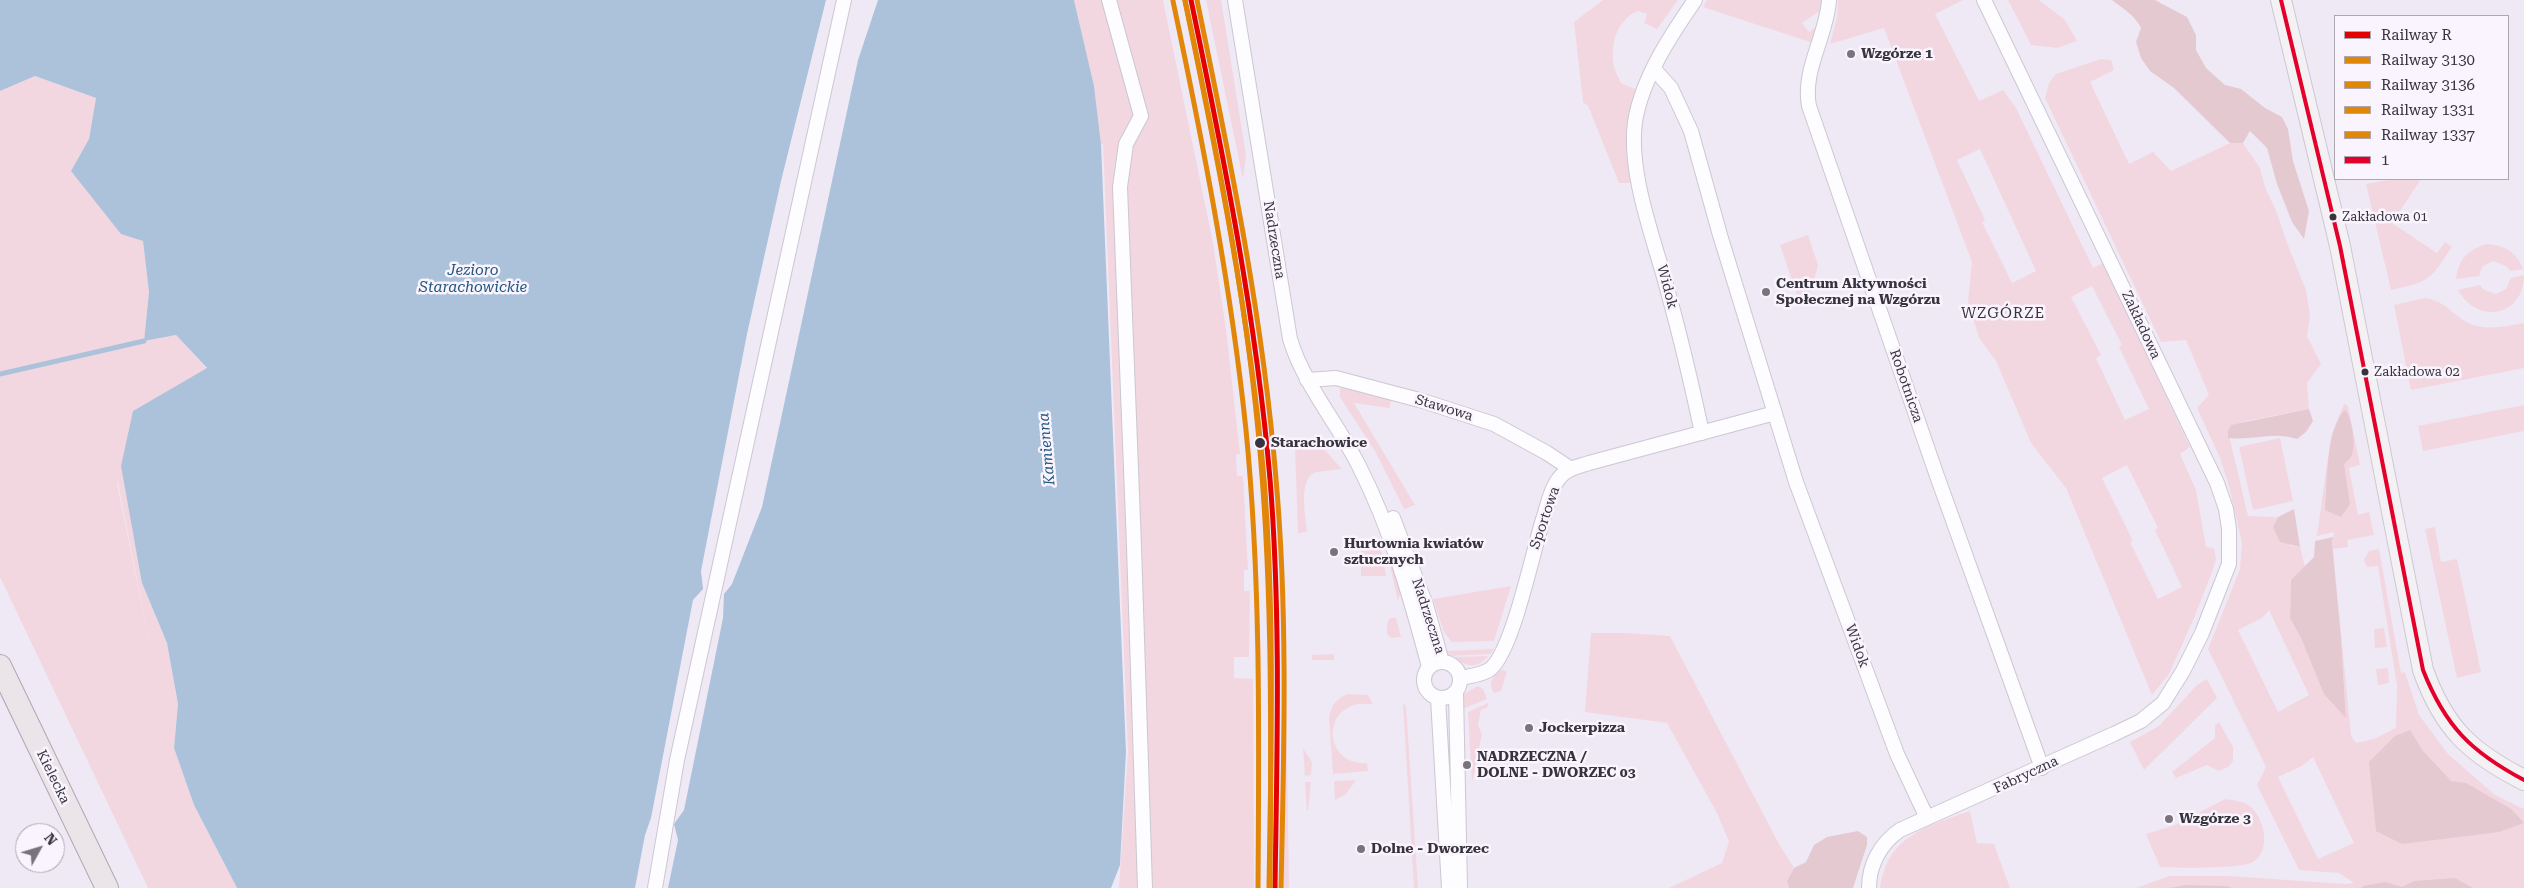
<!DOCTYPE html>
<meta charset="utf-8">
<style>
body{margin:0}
#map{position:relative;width:2524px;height:888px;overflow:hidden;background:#efe9f6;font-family:"Roboto Serif",serif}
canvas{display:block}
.legend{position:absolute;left:2334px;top:15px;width:175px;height:165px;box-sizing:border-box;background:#f9f4fe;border:1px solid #aca7b1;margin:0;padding:6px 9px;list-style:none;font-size:15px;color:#38343d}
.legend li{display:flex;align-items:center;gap:10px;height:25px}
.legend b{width:25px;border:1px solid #aca7b1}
.north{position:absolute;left:15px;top:823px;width:50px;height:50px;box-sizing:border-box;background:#f9f4fe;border:1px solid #aca7b1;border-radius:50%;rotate:51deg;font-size:14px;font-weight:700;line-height:20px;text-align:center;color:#38343d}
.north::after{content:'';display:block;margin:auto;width:18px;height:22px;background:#78737e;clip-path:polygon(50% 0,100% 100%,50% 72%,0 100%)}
</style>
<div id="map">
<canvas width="2524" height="888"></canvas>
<ul class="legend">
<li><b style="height:6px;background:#e50000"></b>Railway R</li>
<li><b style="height:6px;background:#e18609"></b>Railway 3130</li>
<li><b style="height:6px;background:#e18609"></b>Railway 3136</li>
<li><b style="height:6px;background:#e18609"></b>Railway 1331</li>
<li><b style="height:6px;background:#e18609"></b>Railway 1337</li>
<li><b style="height:6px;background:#e4002b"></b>1</li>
</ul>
<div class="north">N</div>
</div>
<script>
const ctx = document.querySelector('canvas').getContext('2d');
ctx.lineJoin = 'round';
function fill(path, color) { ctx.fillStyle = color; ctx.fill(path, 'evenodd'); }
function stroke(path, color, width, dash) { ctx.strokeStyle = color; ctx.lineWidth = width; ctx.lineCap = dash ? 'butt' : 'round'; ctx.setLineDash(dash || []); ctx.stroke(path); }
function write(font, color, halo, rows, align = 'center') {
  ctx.font = font + ' "Roboto Serif",serif'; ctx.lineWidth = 5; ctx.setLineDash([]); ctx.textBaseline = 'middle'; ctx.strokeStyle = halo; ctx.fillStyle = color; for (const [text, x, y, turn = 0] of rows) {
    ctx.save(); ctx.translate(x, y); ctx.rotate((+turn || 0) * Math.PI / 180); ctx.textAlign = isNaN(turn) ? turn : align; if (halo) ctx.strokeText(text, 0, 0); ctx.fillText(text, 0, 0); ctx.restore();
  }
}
const green = new Path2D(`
 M1074 0H1163L1213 243 1226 329 1240 454 1236 455 1237 476H1243L1248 570H1244V591H1250L1249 657H1234V678L1253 679 1254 888H1119L1128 752 1103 144H1101L1094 86Z
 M1206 0H1221L1246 155 1243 179Z
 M1603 0H1678L1657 29 1644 23 1647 14 1638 11C1619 18 1611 41 1613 60 1613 68 1618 76 1621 83L1637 90C1622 131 1625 142 1632 183H1619L1588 106 1583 102 1574 22Z
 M1707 0H1824V8L1802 23 1809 32 1821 23 1816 44 1703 7Z
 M1838 0H1963L1935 14 1979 101 2003 90 2016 108 2093 268 2103 263 2190 447 2180 454 2196 490 2206 547 2214 548 2216 559 2212 572 2194 618 2169 674 2152 695 2066 488 2031 443 1996 361 1979 338 1968 302 1972 262 1884 28 1830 44 1837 17ZM1980 149 2036 271 2012 283 1982 222 1985 220 1957 160ZM2092 286 2122 345 2119 347 2149 409 2125 420 2096 358 2101 355 2071 297ZM2127 465 2158 528 2155 530 2182 587 2158 599 2130 542 2133 541 2102 478Z
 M2008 0H2039L2065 20 2077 41 2057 48 2031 45Z
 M2101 59 2111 60 2114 70 2090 82 2129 164 2153 152 2171 171 2230 143H2243L2260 168 2265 187 2277 213 2287 243 2306 290 2310 316 2307 336 2321 364 2307 383 2309 409 2242 422 2228 431 2248 516 2278 517 2273 527 2291 546 2300 547 2305 567 2291 580 2290 618 2346 717 2341 638 2332 543 2334 532 2317 536 2331 436 2344 404 2348 406 2360 465 2349 468 2358 515 2369 512 2374 535 2347 540 2348 547 2333 549 2351 736 2356 743 2374 739 2396 728 2397 686 2378 566 2367 567 2364 560 2369 551 2379 549 2401 673 2405 672 2419 715 2448 754 2495 795 2524 809V888H2136L2169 876H2229L2345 884 2354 883 2339 873 2299 870 2257 785 2266 767 2208 649 2240 569 2242 543 2229 486 2220 458 2197 408 2209 395 2186 340 2161 342 2045 98 2049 83 2056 74ZM2269 610 2309 695 2278 712 2238 630 2262 618ZM2313 757 2354 843 2318 859 2278 777 2302 766Z
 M35 76 96 98 89 139 71 171 143 241 149 292 144 341 176 335 207 369 133 411 142 583 167 643 178 704 174 748 194 805 237 888H148L0 577V91ZM117 483H118L155 671Z
 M2393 179H2421L2392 223 2437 253 2445 242 2452 247C2429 281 2431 281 2391 290L2366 184Z
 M1808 235 1818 265 1811 292 1797 295 1780 245Z
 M2487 244C2504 245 2517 252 2523 269L2510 271 2506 266 2493 261 2482 267 2479 276 2456 279C2458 260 2468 249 2487 244Z
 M2524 275C2524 317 2477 325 2458 290L2480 285 2484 290 2496 294 2506 289 2511 278Z
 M2426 298C2442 301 2447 308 2459 317 2478 333 2502 327 2524 323V368L2411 390 2394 305Z
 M1340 388 1355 389 1392 398 1389 408 1354 403 1415 505 1404 509 1376 453 1340 397Z
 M2524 405V431L2423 451 2418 426Z
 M2280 438 2293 501 2253 510 2239 447Z
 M1295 449 1325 450 1342 469C1333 471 1322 470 1314 473 1298 480 1306 519 1307 532L1298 533Z
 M1381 527 1401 590 1398 601Z
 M2435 527 2441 562 2457 559 2481 672 2457 678 2425 529Z
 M1380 543 1386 576H1361V544Z
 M1511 586 1494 641 1452 642 1444 632 1433 599Z
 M1390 618H1396L1401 637 1391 638 1387 634V623Z
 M2384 628 2387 647 2375 648 2374 629Z
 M1591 633H1626L1670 636 1779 844 1794 868 1788 879 1790 888H1669L1722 863 1729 842 1717 813 1667 723 1585 712Z
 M1494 649 1490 654 1450 656 1445 651Z
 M1334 654V660H1312V655Z
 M1488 656C1477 670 1465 666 1452 657Z
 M2388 668 2389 683 2378 685 2376 669Z
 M1501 670 1507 671 1501 691 1494 693C1488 681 1492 679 1501 670Z
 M1283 679 1286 680 1289 888H1283Z
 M2207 679 2217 698 2144 770 2130 742 2159 726 2197 685Z
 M1478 686 1483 689 1487 699 1462 709 1464 694Z
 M1349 694 1368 695 1373 704C1367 704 1359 703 1354 705 1319 717 1330 766 1367 763L1368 771 1333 774 1329 717C1332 704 1336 698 1349 694Z
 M1403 703 1406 706 1418 888H1414Z
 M1488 703V707L1481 710 1478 725 1482 734 1472 783 1468 712Z
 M2219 722 2233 747V761L2228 767 2219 771 2207 765 2176 778 2172 772 2215 738V725Z
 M1303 748 1312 762 1311 775 1305 776Z
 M1356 780 1346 794 1335 800 1334 781Z
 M1305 782H1311L1308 811H1307Z
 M2225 799C2233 800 2244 801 2251 807 2265 820 2271 851 2253 862 2242 869 2175 868 2160 867L2146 834 2175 825Z
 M1970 811 1977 843 1994 844 2010 888H1880C1888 835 1926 827 1970 811Z`);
const forest = new Path2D(`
 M2112 0H2155L2187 17 2196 35V50L2206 68 2225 85 2241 89 2265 108 2282 117 2288 129 2293 161 2309 211 2304 239 2292 222 2277 184 2267 148 2250 131 2243 143H2230L2174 88 2150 71 2141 58 2136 42 2141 28C2135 15 2122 8 2112 0Z
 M2309 409 2313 421 2306 432 2297 439C2272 431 2253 441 2228 438V431L2231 425Z
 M2345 410C2352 418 2356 444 2352 455 2351 458 2346 462 2344 464L2350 504 2341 517 2325 510C2327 484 2326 428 2345 410Z
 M2294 509 2300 547 2280 542 2273 527 2278 517Z
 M2333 537 2332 543 2341 638 2346 718 2324 694 2302 640 2290 618 2291 580 2314 557 2315 541Z
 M2410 730 2423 751 2451 781 2466 783 2511 809 2524 823 2499 832 2402 844 2376 831 2369 762 2395 736Z
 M1858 831 1867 837V845L1853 888H1789L1787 881 1794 868 1806 862 1814 845 1827 837Z
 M2455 878 2473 888H2362L2363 886 2385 882 2402 887 2414 881Z
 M2186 885 2227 886 2232 888H2169Z`);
const water = new Path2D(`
 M0 0H826L781 181 747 334 701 571 703 589 693 600 651 818 645 835 635 888H237L194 805 174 748 178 704 167 643 142 583 121 466 133 411 207 368 176 335 144 341 149 292 143 241 121 234 71 171 89 139 96 98 35 76 0 91Z
 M878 0H1074L1094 86 1101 144 1126 752 1120 865 1111 888H668L678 840 674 824 684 810 723 618 724 594 732 584 762 507 858 60Z`);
const stream = new Path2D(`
 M0 374 144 341`);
const street = new Path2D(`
 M1109 0 1141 116 1126 144 1120 187 1134 546 1145 888
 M1235 0 1290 339C1304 385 1337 422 1359 466 1391 529 1411 599 1429 667
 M1695 0C1671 35 1642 78 1635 122 1628 175 1655 241 1668 292 1681 339 1692 386 1702 433
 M1829 0C1827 35 1802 70 1809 106L1937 476 2042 768
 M1654 69 1671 88 1691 131 1720 235 1796 482 1897 754 1927 818
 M1307 380 1336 378 1423 401 1494 424 1547 453 1571 469
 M1393 518 1426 605 1442 662
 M1424 680a18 18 0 1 1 36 0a18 18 0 1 1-36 0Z
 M1460 678C1470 676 1481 675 1489 670 1513 654 1534 544 1545 513 1549 500 1552 485 1562 475 1569 468 1580 466 1589 463L1775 413
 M1456 692 1460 888
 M1438 698 1449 888
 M655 888 677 760 844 0
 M1869 888C1869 864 1881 843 1900 830L2114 734 2141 721 2163 703 2183 671 2202 633 2229 564V529L2226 509 2217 483 1984 0`);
const secondary = new Path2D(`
 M2281 0 2340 246 2423 670C2444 729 2471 753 2524 780`);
const primary = new Path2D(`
 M0 666 107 888`);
const bus1 = new Path2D(`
 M2281 0 2340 246 2423 670C2445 726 2471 752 2524 780`);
const rail1 = new Path2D(`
 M1191 0C1224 159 1256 317 1270 479 1281 615 1277 752 1275 888`);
const rail2 = new Path2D(`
 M1185 1C1218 160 1250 318 1264 479 1275 615 1271 752 1269 888`);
const rail3 = new Path2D(`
 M1197 0C1230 159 1263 317 1276 479 1288 615 1284 752 1281 888`);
const rail4 = new Path2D(`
 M1173 1C1203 143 1231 286 1246 430 1261 582 1259 735 1258 888`);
const rail5 = new Path2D(`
 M1185 0C1215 142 1244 285 1258 430 1273 582 1271 735 1270 888`);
const markers = [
 [1851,54,5,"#78737e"],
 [2333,217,4.5,"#38343d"],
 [1766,292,5,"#78737e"],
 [2365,372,4.5,"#38343d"],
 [1260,443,6,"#38343d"],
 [1334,552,5,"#78737e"],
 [1529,728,5,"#78737e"],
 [1467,765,5,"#78737e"],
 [2169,819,5,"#78737e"],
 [1361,849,5,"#78737e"]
];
const busNames = [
 ["Zakładowa 01",2342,217],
 ["Zakładowa 02",2374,372]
];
const poiNames = [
 ["Wzgórze 1",1861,54],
 ["Centrum Aktywności",1776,284],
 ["Społecznej na Wzgórzu",1776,300],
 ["Hurtownia kwiatów",1344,544],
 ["sztucznych",1344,560],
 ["Jockerpizza",1539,728],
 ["NADRZECZNA /",1477,757],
 ["DOLNE - DWORZEC 03",1477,773],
 ["Wzgórze 3",2179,819],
 ["Dolne - Dworzec",1371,849]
];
const streetNames = [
 ["Nadrzeczna",1274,240,81],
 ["Widok",1667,287,75],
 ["Zakładowa",2141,325,65],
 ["Robotnicza",1906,386,71],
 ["Stawowa",1444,408,17],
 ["Sportowa",1545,518,-71],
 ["Nadrzeczna",1428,616,72],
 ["Widok",1857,646,70],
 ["Fabryczna",2026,775,-25],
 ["Kielecka",53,777,64]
];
const stopNames = [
 ["Starachowice",1271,443]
];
const waterNames = [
 ["Jezioro",473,271],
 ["Starachowickie",473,288],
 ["Kamienna",1047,449,-95]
];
const neighbourhoodNames = [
 ["WZGÓRZE",2003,314]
];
fill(green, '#f2d7e0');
fill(forest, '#e5c9d1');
fill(water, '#acc2db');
stroke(stream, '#acc2db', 5);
stroke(street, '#ccc7d1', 16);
stroke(secondary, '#ccc7d1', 22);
stroke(primary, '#b1a6b2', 24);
stroke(street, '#fdfcfe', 14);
stroke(secondary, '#f3f1f4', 20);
stroke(primary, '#ebe5ea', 22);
stroke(bus1, '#e4002b', 4);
stroke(rail1, '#e50000', 5);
stroke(rail2, '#e18609', 5);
stroke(rail3, '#e18609', 5);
stroke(rail4, '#e18609', 5);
stroke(rail5, '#e18609', 5);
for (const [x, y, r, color] of markers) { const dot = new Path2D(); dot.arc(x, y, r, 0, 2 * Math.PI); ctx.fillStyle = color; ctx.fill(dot); stroke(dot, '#f9f4fe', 2); }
write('13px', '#38343d', '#f9f4fe', busNames, 'left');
write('bold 14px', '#38343d', '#f9f4fe', poiNames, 'left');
write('14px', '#38343d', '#f9f4fe', streetNames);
write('bold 14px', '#38343d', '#f9f4fe', stopNames, 'left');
write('italic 15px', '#1f557c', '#f9f4fe', waterNames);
ctx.letterSpacing = '1px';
write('15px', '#38343d', '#f9f4fe', neighbourhoodNames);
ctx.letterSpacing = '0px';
</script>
